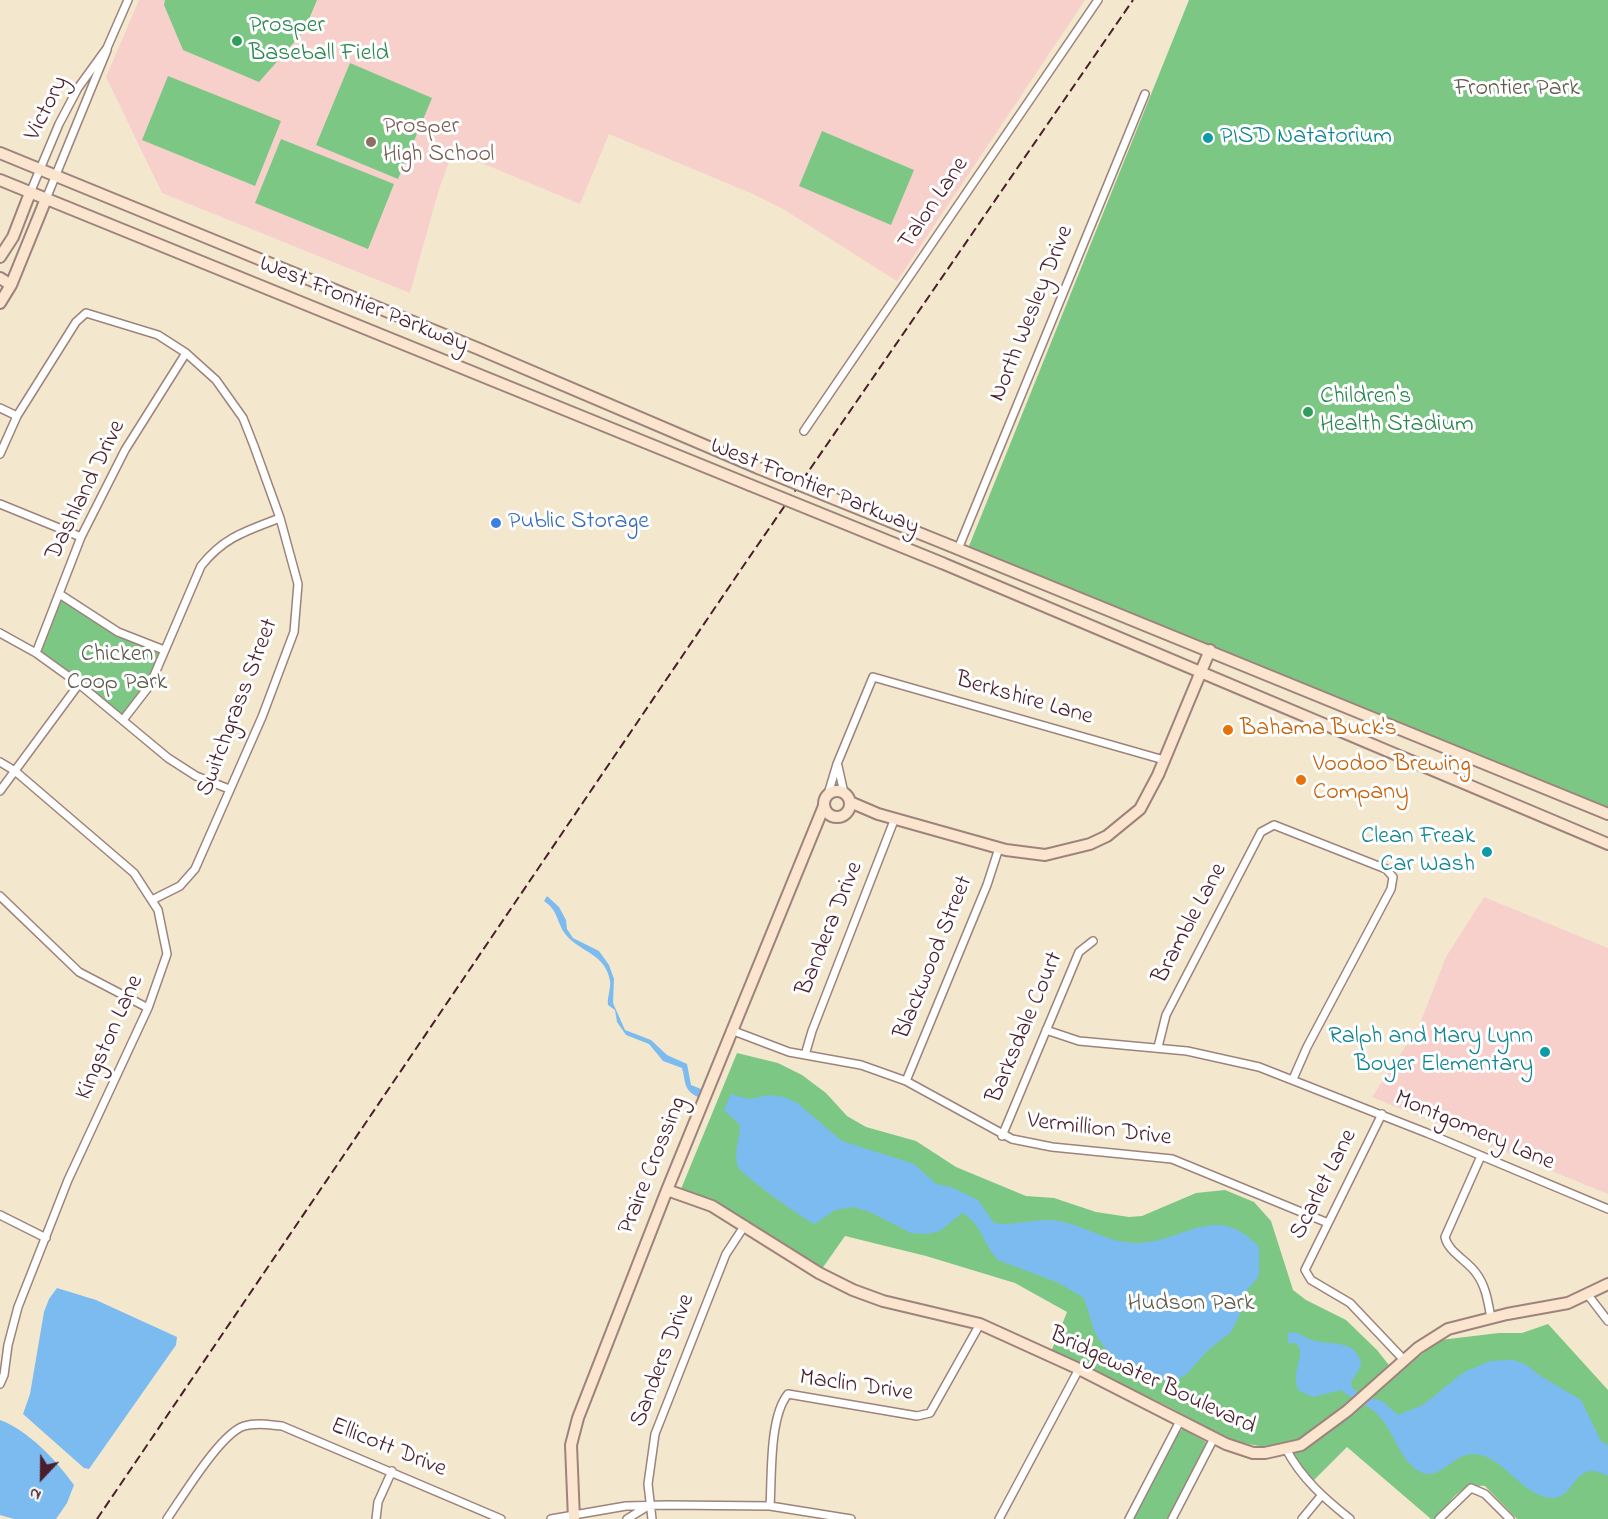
<!DOCTYPE html>
<style>
body{margin:0}
#map{position:relative;width:1608px;height:1519px;overflow:hidden;background:#f3e7ce;font-family:"Indie Flower",sans-serif}
canvas{display:block}
.north{position:absolute;left:12px;top:1447px;width:60px;height:60px;-webkit-text-stroke:4px #fff;paint-order:stroke;rotate:202deg;font-size:16px;font-weight:700;line-height:24px;text-align:center;color:#4a1f2b}
.north::after{content:'';display:block;margin:auto;width:21px;height:27px;background:#4a1f2b;clip-path:polygon(50% 0,100% 100%,50% 72%,0 100%)}
</style>
<div id="map">
<canvas width="1608" height="1519"></canvas>
<div class="north">N</div>
</div>
<script>
const ctx = document.querySelector('canvas').getContext('2d');
ctx.lineJoin = 'round';
function fill(path, color) { ctx.fillStyle = color; ctx.fill(path, 'evenodd'); }
function stroke(path, color, width, dash) { ctx.strokeStyle = color; ctx.lineWidth = width; ctx.lineCap = dash ? 'butt' : 'round'; ctx.setLineDash(dash || []); ctx.stroke(path); }
function write(font, color, halo, rows, align = 'center') {
  ctx.font = font + ' "Indie Flower",sans-serif'; ctx.lineWidth = 6; ctx.setLineDash([]); ctx.textBaseline = 'middle'; ctx.strokeStyle = halo; ctx.fillStyle = color; for (const [text, x, y, turn = 0] of rows) {
    ctx.save(); ctx.translate(x, y); ctx.rotate((+turn || 0) * Math.PI / 180); ctx.textAlign = isNaN(turn) ? turn : align; if (halo) ctx.strokeText(text, 0, 0); ctx.fillText(text, 0, 0); ctx.restore();
  }
}
const built = new Path2D(`
 M139 0H1085L897 281 783 209 753 194 609 134 580 204 453 151 439 189 410 293 162 193 106 77Z
 M1484 897 1608 948V1194L1372 1097 1419 1026 1446 957Z`);
const green = new Path2D(`
 M165 0H317L304 31 259 82 183 50 164 5Z
 M1189 0H1608V811L967 551Z
 M350 63 432 98 398 179 316 145Z
 M168 76 281 121 255 186 142 140Z
 M822 131 914 170 891 225 799 186Z
 M281 139 394 184 368 249 255 203Z
 M61 595 101 623 164 650 150 685 123 720 36 653Z
 M737 1053 778 1063 802 1075 826 1093 847 1116 866 1127 916 1141 956 1167 1026 1196 1054 1198 1096 1212 1129 1217 1142 1216 1196 1193 1225 1190 1254 1202 1271 1221 1293 1290 1306 1300 1346 1320 1377 1350 1396 1374 1440 1340 1499 1333H1522L1548 1324 1608 1390V1519H1517L1485 1486C1458 1484 1452 1500 1437 1519H1431L1347 1447 1313 1481 1297 1462 1291 1448C1233 1449 1213 1429 1163 1404 1126 1386 1088 1369 1051 1352L1067 1312 1015 1283 926 1256 845 1236 819 1273 728 1210 681 1189Z
 M1183 1429 1206 1442 1205 1447 1167 1519H1132L1177 1433Z`);
const water = new Path2D(`
 M547 896 559 907 566 920 567 929 573 938 599 951 609 965 614 979 613 1003 625 1030 651 1040 667 1055 687 1064 691 1085 701 1089 698 1097C683 1090 686 1082 682 1068L663 1061 649 1044 626 1035 617 1022 615 1010 608 1005C607 997 611 989 610 981 606 954 580 952 566 935 556 922 559 911 544 901Z
 M731 1094 749 1099 769 1095 783 1097 796 1102 842 1141 914 1164 936 1184 951 1187 978 1200 994 1223C1015 1227 1037 1217 1058 1221 1085 1225 1107 1243 1136 1243 1184 1243 1215 1200 1259 1247V1276L1243 1295 1239 1317 1231 1332 1206 1352 1187 1374 1173 1382 1143 1375 1121 1362 1104 1347 1095 1333 1084 1298 1059 1283 998 1260C984 1246 981 1222 962 1213L940 1231 927 1234 911 1233 870 1212 853 1207 835 1210 815 1224C807 1222 741 1174 738 1167 733 1154 740 1138 740 1125L724 1110Z
 M57 1288 96 1300 177 1337 176 1345 89 1469 84 1468 23 1414 30 1394 44 1312 49 1299Z
 M1294 1332C1300 1334 1306 1338 1312 1340 1331 1346 1358 1338 1361 1366L1351 1382 1352 1388 1363 1396 1382 1401 1398 1415 1423 1405 1464 1372 1491 1361 1513 1360 1527 1365 1539 1375 1581 1400 1601 1441 1608 1446V1476C1573 1457 1577 1498 1552 1498 1522 1497 1503 1454 1473 1454 1454 1454 1441 1479 1423 1473 1401 1465 1394 1431 1379 1416 1368 1404 1353 1400 1341 1390L1313 1397 1299 1391C1289 1371 1308 1355 1296 1343H1288V1333Z
 M0 1420C28 1430 57 1461 74 1485L67 1503 56 1519H14L0 1515Z`);
const street = new Path2D(`
 M30 193 59 124 78 88 107 48 128 0
 M46 199 107 50
 M0 408 17 416
 M804 431 1098 0
 M0 454 17 416 76 322 86 313 158 335 186 353 216 380 243 418 254 446 280 518 298 584 294 632 262 717 195 869 180 886 152 900
 M0 504 81 537
 M958 549 1145 94
 M61 595 118 632 164 650
 M0 633 36 653 79 684 168 758 196 776 229 789
 M36 653 81 537 125 450 186 353
 M123 720 150 685 201 566C224 537 246 531 280 518
 M0 762 15 771 134 873 158 910 167 954 148 1008 68 1180 18 1307 8 1345 4 1375 0 1384
 M838 766 844 793
 M0 791 79 684
 M828 794 837 764 873 677 1164 760
 M0 896 79 972 148 1008
 M731 1030 789 1052 861 1065 906 1081 1012 1139 1052 1147 1172 1159 1328 1223
 M1046 1030 1079 1041 1187 1051 1259 1067 1427 1133 1608 1209
 M1158 1047 1166 1015 1261 832 1274 825 1386 869 1393 877 1391 889 1307 1047 1293 1079
 M805 1055 812 1031 895 818
 M906 1081 987 885 999 848
 M1382 1114 1305 1270 1311 1280 1350 1303 1404 1360
 M1002 1136 1079 952 1093 941
 M1481 1156 1445 1237C1448 1252 1468 1261 1476 1273 1486 1286 1488 1302 1491 1318
 M0 1215 46 1238
 M1588 1295 1608 1321
 M1286 1449C1302 1479 1324 1498 1350 1519
 M770 1506C772 1476 769 1417 788 1394L917 1416 930 1413 980 1324
 M167 1519C183 1496 220 1434 244 1426 257 1422 270 1425 282 1426L501 1519
 M376 1519 378 1502 392 1471
 M551 1519 626 1506 667 1505 770 1506 851 1519
 M627 1519 648 1506
 M652 1519 648 1484 655 1434 726 1254 745 1225
 M999 1519 1079 1369
 M1129 1519 1180 1421
 M1172 1519 1214 1438
 M1302 1519 1321 1496
 M1439 1519 1471 1488 1485 1494 1510 1519`);
const secondary = new Path2D(`
 M0 153 479 349 758 468
 M0 180 750 485
 M0 257 13 237 30 193
 M0 278 11 285
 M0 303 11 285 46 199
 M951 546 1608 814
 M942 563 1608 844
 M824 804a13 13 0 1 1 26 0a13 13 0 1 1-26 0Z
 M850 802 878 814 1006 850 1045 855 1090 844 1107 836 1140 809 1158 775 1210 650
 M667 1190 712 1206 819 1273 853 1290 883 1301 980 1324 1079 1369 1226 1444 1253 1453H1265L1301 1445 1347 1411 1418 1348 1448 1329 1507 1314 1568 1303 1608 1284
 M574 1519 571 1445 578 1418 667 1190 824 806`);
const rail = new Path2D(`
 M97 1519 744 565 1133 0`);
const secondaryBridge = new Path2D(`
 M758 468 951 546
 M750 485 942 563`);
const markers = [
 [237,41,6,"#2e9e5b"],
 [1208,138,6,"#0f9aa8"],
 [371,142,6,"#8d6e63"],
 [1308,412,6,"#2e9e5b"],
 [496,523,6,"#3f7fe0"],
 [1228,730,6,"#e8710a"],
 [1301,780,6,"#e8710a"],
 [1487,852,6,"#0f9aa8"],
 [1545,1052,6,"#0f9aa8"]
];
const leisureNames = [
 ["Prosper",249,27],
 ["Baseball Field",249,55],
 ["Children's",1320,398],
 ["Health Stadium",1320,426]
];
const parkNames = [
 ["Frontier Park",1517,90],
 ["Chicken",117,656],
 ["Coop Park",117,684],
 ["Hudson Park",1191,1305]
];
const streetNames = [
 ["Victory",48,109,-63],
 ["Talon Lane",935,204,-56],
 ["West Frontier Parkway",363,306,22],
 ["North Wesley Drive",1033,314,-68],
 ["West Frontier Parkway",814,488,22],
 ["Dashland Drive",87,491,-64],
 ["Berkshire Lane",1024,700,16],
 ["Switchgrass Street",239,708,-69],
 ["Bramble Lane",1191,924,-62],
 ["Bandera Drive",831,929,-68],
 ["Blackwood Street",935,958,-68],
 ["Barksdale Court",1026,1028,-67],
 ["Kingston Lane",111,1038,-66],
 ["Vermillion Drive",1099,1131,7],
 ["Montgomery Lane",1474,1132,23],
 ["Praire Crossing",654,1166,-68],
 ["Scarlet Lane",1325,1185,-63],
 ["Sanders Drive",664,1361,-69],
 ["Bridgewater Boulevard",1152,1382,25],
 ["Maclin Drive",856,1387,8],
 ["Ellicott Drive",388,1449,22]
];
const educationNames = [
 ["Prosper",383,128],
 ["High School",383,156]
];
const cultureNames = [
 ["PISD Natatorium",1220,138,"left"],
 ["Clean Freak",1475,838],
 ["Car Wash",1475,866],
 ["Ralph and Mary Lynn",1533,1038],
 ["Boyer Elementary",1533,1066]
];
const shopNames = [
 ["Public Storage",508,523]
];
const foodNames = [
 ["Bahama Buck's",1240,730],
 ["Voodoo Brewing",1313,766],
 ["Company",1313,794]
];
fill(built, '#f7d0cb');
fill(green, '#7dc785');
fill(water, '#7cbbf0');
stroke(street, '#9e837c', 10);
stroke(secondary, '#9e837c', 14);
stroke(street, '#fff', 7);
stroke(secondary, '#fbe5cf', 10);
stroke(rail, '#4a1f2b', 2, [9, 4.5]);
stroke(secondaryBridge, '#9e837c', 14, []);
stroke(secondaryBridge, '#fbe5cf', 10);
for (const [x, y, r, color] of markers) { const dot = new Path2D(); dot.arc(x, y, r, 0, 2 * Math.PI); ctx.fillStyle = color; ctx.fill(dot); stroke(dot, '#fff', 2); }
write('24px', '#27864d', '#fff', leisureNames, 'left');
write('24px', '#5c5a4a', '#fff', parkNames);
write('24px', '#4a1f2b', '#fff', streetNames);
write('24px', '#785e54', '#fff', educationNames, 'left');
write('24px', '#0d838f', '#fff', cultureNames, 'right');
write('24px', '#366cbe', '#fff', shopNames, 'left');
write('24px', '#c56008', '#fff', foodNames, 'left');
</script>
